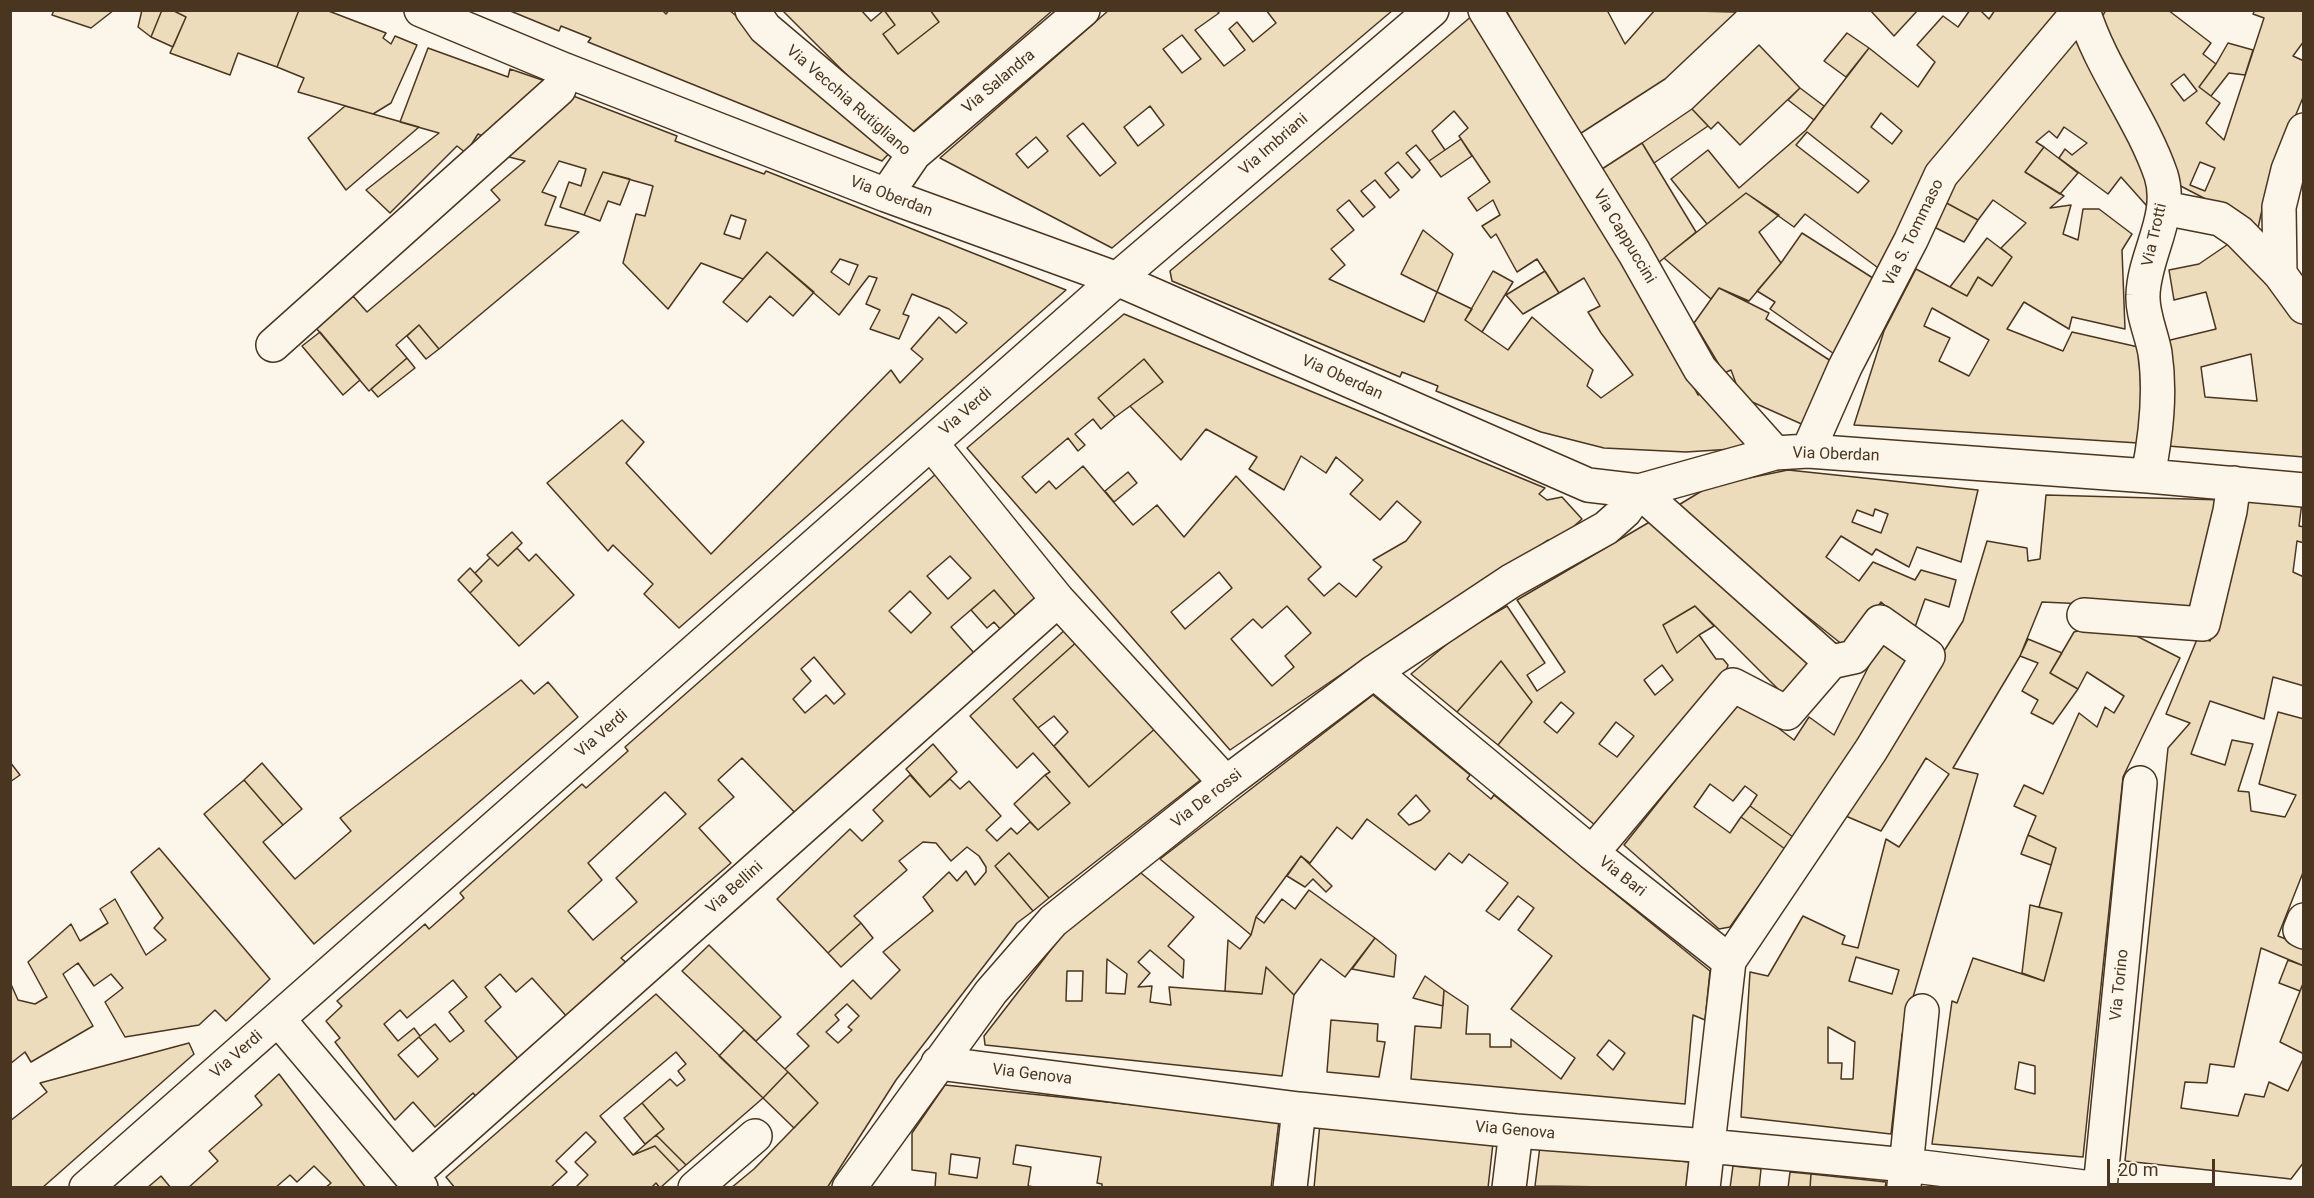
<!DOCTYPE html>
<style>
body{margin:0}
#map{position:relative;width:2314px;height:1198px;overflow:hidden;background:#fbf6e9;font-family:Roboto,sans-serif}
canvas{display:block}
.frame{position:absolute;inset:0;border:12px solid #4a3520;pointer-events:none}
.scale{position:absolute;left:2107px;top:1159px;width:108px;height:27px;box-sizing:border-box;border:3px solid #4a3520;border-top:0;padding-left:8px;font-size:18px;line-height:21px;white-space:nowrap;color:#4a3520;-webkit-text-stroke:4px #fbf6e9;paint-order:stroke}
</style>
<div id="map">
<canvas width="2314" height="1198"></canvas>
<div class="frame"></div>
<div class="scale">20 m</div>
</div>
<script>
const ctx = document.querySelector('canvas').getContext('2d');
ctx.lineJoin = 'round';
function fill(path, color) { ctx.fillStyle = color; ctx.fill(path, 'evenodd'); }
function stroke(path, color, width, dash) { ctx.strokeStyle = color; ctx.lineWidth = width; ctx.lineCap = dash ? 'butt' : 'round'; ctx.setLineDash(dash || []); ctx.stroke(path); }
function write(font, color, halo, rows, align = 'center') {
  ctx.font = font + ' Roboto,sans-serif'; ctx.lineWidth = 4.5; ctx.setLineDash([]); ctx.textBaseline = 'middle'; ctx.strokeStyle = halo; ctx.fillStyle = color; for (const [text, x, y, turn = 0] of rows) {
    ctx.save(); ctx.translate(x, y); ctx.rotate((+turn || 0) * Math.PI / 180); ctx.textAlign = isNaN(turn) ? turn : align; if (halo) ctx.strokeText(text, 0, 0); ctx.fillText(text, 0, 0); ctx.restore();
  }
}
const building = new Path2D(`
 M54 10H114L91 28 52 15Z
 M142 10H162L151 37 138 27Z
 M162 10H172L186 17 173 47 151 37Z
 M172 10H299L277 67 238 53 230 75 170 53 186 17Z
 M299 10H326L386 33 383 38 391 44 395 36 417 45 391 103 373 114 298 92 304 78 277 67Z
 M508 10H662L666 14 669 10H729L895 147 882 161 588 42 591 38 561 26 559 31Z
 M782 10H861L871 21 884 10 895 25 883 34 898 54 939 22 930 10H1053L908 136Z
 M884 10H930L939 22 898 54 883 34 895 25Z
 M1109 10H1216L1219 13 1195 30 1224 66 1245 50 1229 29 1237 22 1253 42 1276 23 1266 10H1393L1112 248 940 158ZM1182 35 1201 59 1182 73 1163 49ZM1150 106 1164 125 1138 146 1124 127ZM1083 123 1116 163 1100 176 1067 136ZM1036 137 1048 151 1028 168 1016 154Z
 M1506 10H1607L1625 44 1655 10 1736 12 1665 79 1575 137Z
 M1870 10H1918L1894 36Z
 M1970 10H1980L1989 19 1995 10H2067L1881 270 1805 214 1794 227 1746 193 1707 224 1671 179 1708 150 1739 188 1806 130 1869 48 1918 87 1935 62 1917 45 1943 16 1958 27ZM1881 113 1902 131 1892 144 1871 127ZM1807 132 1869 181 1858 193 1796 145Z
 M2106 10H2168L2211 43 2203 54 2216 64 2199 87 2220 103 2206 123 2224 140 2264 18 2253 14 2255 10H2304V41L2293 56 2304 61V95L2268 182 2255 242 2221 207 2171 181 2096 27ZM2184 74 2197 91 2184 101 2171 84ZM2200 162 2215 168 2205 191 2190 185Z
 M1473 15 1622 254 1698 395 1705 392 1729 415 1748 448 1686 452 1604 448 1541 432 1436 391 1438 386 1402 372 1400 377 1172 281 1170 271ZM1454 111 1468 128 1459 136 1490 182 1468 198 1477 211 1493 200 1500 215 1482 226 1491 238 1496 234 1517 272 1537 259 1559 293 1584 278 1600 306 1588 312 1601 333 1633 375 1601 398 1587 386 1593 370 1532 317 1508 350 1465 320 1472 309 1437 292 1424 322 1329 279 1345 265 1331 249 1354 230 1337 210 1349 200 1363 217 1375 207 1361 191 1375 180 1390 198 1399 190 1385 173 1398 162 1412 178 1420 170 1406 153 1416 145 1429 161 1445 150 1432 131Z
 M2076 32 2157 183 2146 205 2121 177 2108 194 2059 158 2065 149 2072 155 2087 143 2064 127 2057 138 2049 131 2036 142 2044 147 2025 172 2064 196 2050 208 2071 205 2063 234 2078 240 2083 209H2099L2132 234 2122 250 2125 329 2072 317 2069 329 2024 302 2007 329 2063 351 2072 332 2147 349 2138 443 1854 425 1884 331 1916 269 1967 296 1978 277 1992 286 2012 257 2001 248 2026 223 1993 200 1978 220 1941 200ZM1932 308 1989 340 1969 376 1939 361 1950 338 1924 326Z
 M1847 33 1869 48 1846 77 1824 61Z
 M2228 43 2253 50 2245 75 2229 73 2211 96 2199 87 2216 64Z
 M1759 45 1800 88 1740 145 1718 122 1711 129 1692 109Z
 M428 48 508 77 510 69 551 83 505 127 496 122 487 138 478 134 466 153 457 146 390 213 366 190 439 133 400 122Z
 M1800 88 1824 106 1814 120 1788 100Z
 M568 94 677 136 675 141 764 174 766 171 1066 290 679 628 644 594 653 584 613 545 608 551 547 483 622 420 644 442 626 463 711 554 891 370 900 383 923 359 911 349 939 317 956 333 967 323 949 309 912 294 903 314 909 316 899 339 870 329 880 310 866 304 877 278 869 276 839 315 767 252 743 279 701 263 668 309 623 263 636 214 645 216 653 186 603 172 584 215 560 207 569 182 581 186 586 169 559 161 542 192 556 197 545 225 579 232 439 349 419 325 396 345 407 358 369 391 316 328 353 296 367 312 500 200 491 190 525 161 501 155ZM731 215 746 220 740 239 724 234ZM840 259 858 265 849 285 831 272Z
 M345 106 419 127 346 190 308 138Z
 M1692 109 1708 126 1654 163 1642 143Z
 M1461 139 1472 156 1441 177 1429 161Z
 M1642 143 1696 232 1658 263 1602 169Z
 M2044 147 2078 173 2060 194 2025 172Z
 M603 172 630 179 620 205 608 201 600 221 584 215Z
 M1746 193 1779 215 1759 232 1781 263 1749 301 1719 288 1711 299 1664 258Z
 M1941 200 1978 220 1964 242 1936 228Z
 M1423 230 1453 254 1437 292 1401 274Z
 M1802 233 1876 280 1837 356 1770 309 1775 302 1757 291 1781 263Z
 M2240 236 2304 322V457L2168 446 2158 343 2216 329 2206 292 2174 300 2169 270 2199 264ZM2251 354 2257 401 2205 397 2201 367Z
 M1987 238 2012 257 1992 286 1978 277 1967 296 1950 287Z
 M767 252 814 292 793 316 770 296 747 322 723 302Z
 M1493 271 1513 282 1482 332 1465 320Z
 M1545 271 1559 293 1523 314 1506 295Z
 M1719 288 1769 313 1766 319 1834 363 1806 426 1741 397 1731 370 1724 373 1694 323Z
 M1124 314 1545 488 1539 494 1547 500 1562 497 1582 519 1553 545 1548 540 1429 621 1427 616 1230 750 967 448ZM1144 359 1163 382 1130 406 1181 460 1206 429 1257 457 1249 469 1284 490 1301 456 1326 473 1336 457 1363 480 1350 494 1380 520 1397 501 1421 522 1406 541 1373 560 1382 567 1356 597 1339 583 1324 596 1308 579 1321 567 1236 476 1184 537 1157 505 1133 525 1083 466 1056 489 1049 481 1036 493 1022 477 1068 438 1078 451 1085 445 1075 434 1093 419 1101 429 1115 417 1098 398ZM1219 572 1232 588 1185 629 1171 612ZM1287 606 1311 633 1285 656 1294 667 1272 686 1231 639 1253 619 1262 628Z
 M419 325 439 349 426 359 407 336Z
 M320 332 360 380 343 395 302 346Z
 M407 358 415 368 378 397 371 389Z
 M1144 359 1163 382 1115 417 1098 398Z
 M1788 470 1978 490 1961 562 1917 547 1909 567 1876 549 1872 555 1841 536 1826 557 1859 581 1873 562 1915 580 1921 570 1956 580 1949 607 1925 599 1914 630 1881 602 1848 649 1672 509 1710 486ZM1875 509 1888 514 1881 533 1852 522 1857 510 1873 516Z
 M1128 472 1137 483 1114 502 1105 491Z
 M937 473 1049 606 1025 626 994 590 951 627 982 662 801 819 742 758 718 780 734 797 699 828 731 863 621 958 630 966 569 1019 532 978 516 992 500 974 485 987 501 1007 485 1021 521 1062 478 1099 473 1093 435 1127 413 1102 395 1120 335 1042 340 1038 326 1021 342 1006 337 1001 425 924 429 929 464 898 460 893 582 784 586 788 628 751 625 747ZM950 556 971 578 948 599 927 576ZM910 591 931 613 911 633 889 611ZM814 657 845 694 834 704 826 695 805 713 793 699 811 681 801 669ZM665 792 686 814 616 878 637 902 593 940 568 911 602 880 588 863ZM453 980 467 997 449 1012 464 1031 450 1042 435 1024 420 1036 414 1028 398 1041 384 1024 400 1010 407 1018ZM419 1037 438 1059 418 1077 398 1055Z
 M2046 495 2224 500 2197 609 2042 602 2020 656 1953 768 1978 774 1902 1035 1891 1134 1741 1117 1750 972 1768 976 1803 916 1845 936 1842 944 1858 948 1886 839 1899 847 1949 774 1926 758 1881 831 1841 814 1963 621 1987 541 2027 548 2028 561 2040 559ZM1856 957 1899 970 1892 994 1849 981ZM1828 1027 1855 1042 1853 1079H1841L1842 1063H1828Z
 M2244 501 2302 502 2299 526 2304 527V543L2297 541 2293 572 2304 577V686L2273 677 2264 719 2210 701 2191 754 2225 765 2232 740 2253 744 2238 791 2249 792 2251 811 2285 817 2296 795 2259 784 2278 712 2304 719V870L2278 936 2304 946V966L2261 948 2234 1067 2210 1064 2207 1083 2185 1082 2181 1108 2238 1116 2245 1094 2264 1097 2269 1082 2288 1091 2304 1057V1162L2291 1179 2125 1161 2168 748 2190 723 2166 714 2198 637 2210 641 2239 545Z
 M1658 517 1814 655 1784 695 1695 606 1663 625 1677 653 1699 635 1716 659H1723L1728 665 1726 671 1601 830 1498 745 1532 702 1501 661 1457 712 1411 674 1459 634 1507 606 1545 663 1527 675 1537 691 1565 672 1517 600ZM1662 665 1673 680 1655 695 1644 680ZM1561 702 1574 713 1557 733 1544 722ZM1616 722 1634 736 1617 757 1599 744Z
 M512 532 522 543 498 566 487 555Z
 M517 548 529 561 536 554 574 595 519 646 470 593 482 581 475 573 490 558 498 566Z
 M470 568 482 581 470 593 458 580Z
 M994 590 1025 626 1009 639 994 622 987 628 971 610Z
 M1695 606 1714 626 1699 635 1677 653 1663 625Z
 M2109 622 2180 658 2123 777 2083 1157 1932 1144 1952 1001 1957 1003 1973 958 2044 981 2062 913 2039 907 2056 848 2028 835 2036 816 2014 806 2024 785 2043 794 2079 713 2097 727 2105 707 2114 713 2124 696 2087 672 2078 689 2050 673 2074 632ZM2019 1062 2035 1066V1094L2015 1089Z
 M1067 628 1079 640 1013 699 1089 787 1157 727 1203 778 1049 898 1009 853 995 866 1033 911 1017 923 896 1080 827 1188H731L754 1169 818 1103 785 1069 809 1046 797 1034 853 980 871 999 900 970 883 952 933 911 923 897 949 872 957 881 966 871 975 885 986 872V867L979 856 967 847 951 861 936 843 923 842 899 861 907 870 854 916 861 923 828 953 777 899 850 829 862 841 883 821 873 810 910 775 930 797 950 779 960 789 969 781 1001 816 986 830 997 841 1011 828 1017 834 1030 822 1038 830 1070 803 1045 775 1050 772 1033 753 1017 768 970 716ZM847 1004 859 1016 848 1027 852 1030 838 1043 826 1032 839 1020 835 1015Z
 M1884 636 1920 657 1793 837 1750 806 1757 795 1745 786 1733 801 1710 784 1694 807 1730 833 1741 817 1785 849 1730 927 1719 929 1624 845 1740 699 1794 740 1809 717 1834 735Z
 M2028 639 2062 653 2050 673 2078 689 2053 724 2031 713 2038 700 2022 691 2038 663 2020 656Z
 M1079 640 1157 727 1089 787 1054 746 1068 732 1054 716 1038 728 1013 699Z
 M1501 661 1532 702 1498 745 1457 712Z
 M521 680 534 694 548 682 578 717 314 944 204 814 244 780 283 825 263 842 295 879 351 831 340 818Z
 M1373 695 1470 775 1467 779 1491 799 1494 795 1710 971 1705 1020 1693 1015 1685 1104 1411 1079 1415 1026 1441 1028 1444 990 1468 1006 1466 1034H1490V1047H1511V1039L1561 1079 1575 1058 1511 1009 1552 956 1518 930 1534 908 1518 896 1499 920 1486 911 1508 883 1469 854 1462 863 1449 853 1435 870 1367 819 1352 839 1337 827 1310 863 1301 856 1256 917 1251 935 1160 859ZM1416 795 1430 811 1421 820 1409 825 1398 814ZM1609 1040 1625 1053 1613 1070 1597 1055Z
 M933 744 957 772 930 797 906 769Z
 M10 762 20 775 10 782Z
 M262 763 302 809 283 825 244 780Z
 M1045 775 1070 803 1038 830 1014 804Z
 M1750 806 1793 837 1785 849 1741 817Z
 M2028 835 2056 848 2051 865 2021 854Z
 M159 848 270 979 226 1021 215 1010 199 1025 125 1037 105 1002 123 988 111 974 94 986 78 963 63 974 93 1026 31 1062 25 1052 10 1064V982L18 1000 35 1004 47 997 28 962 71 924 80 941 108 923 100 909 115 899 146 955 166 940 154 928 163 918 131 872Z
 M1009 853 1049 898 1033 911 995 866Z
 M1301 856 1332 886 1326 892 1313 879 1305 887 1287 876Z
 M1141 873 1194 917 1168 946 1184 960 1183 978 1150 950 1138 962 1150 973 1138 987 1152 986 1150 1002 1171 1005 1169 987 1262 994 1266 967 1294 995 1282 1076 985 1045 984 1036 1067 929ZM1107 959 1127 974 1125 994 1106 993ZM1067 971H1083L1082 1001H1066Z
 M1309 890 1375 938 1345 977 1321 959 1294 995 1266 967 1262 994 1225 991 1228 940 1240 949 1251 935 1256 917 1264 923 1282 899 1295 909Z
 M2030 905 2062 913 2044 981 2022 973Z
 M861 923 873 938 841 967 828 953Z
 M1375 938 1396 955 1394 977 1352 969Z
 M709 945 781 1017 756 1041 682 971Z
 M2288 960 2304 966V981L2300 991 2279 983Z
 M1425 976 1444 990 1443 1006 1413 998Z
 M2304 981V1054L2280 1042Z
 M656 994 763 1098 686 1165 656 1135 664 1129 642 1103 670 1079 677 1086 685 1080 678 1071 686 1064 676 1052 600 1116 633 1155 655 1146 679 1171 660 1188 656 1183 651 1188H575L588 1175 575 1162 596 1142 586 1132 556 1161 567 1172 550 1188H455L446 1177Z
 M1331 1020 1378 1024 1377 1041 1385 1042 1379 1077 1327 1072Z
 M744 1030 788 1072 763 1098 719 1056Z
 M189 1043 194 1054 42 1188H10V1121L47 1092 40 1083Z
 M788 1072 818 1103 794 1128 763 1098Z
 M279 1074 366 1188H325L331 1183 314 1166 297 1182 290 1175 275 1188H188L218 1161 209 1151 262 1105 255 1096Z
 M945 1085 1279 1120 1271 1188H1102V1184L1097 1183 1101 1157 1016 1145 1013 1164 1031 1167 1028 1186 1041 1188H935L936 1173 912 1170V1133ZM951 1154 980 1158 977 1178 949 1174Z
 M642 1103 664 1129 645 1144 624 1118Z
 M1320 1123 1493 1143 1488 1188H1314Z
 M656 1135 686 1165 679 1171 655 1146 633 1155Z
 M1540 1146 1689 1162 1686 1188 1535 1186Z
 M1733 1166 1761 1169 1759 1188H1730Z
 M1790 1172 1811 1174 1810 1188H1788Z
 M1811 1174 1886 1182 1885 1188H1810Z
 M161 1176 171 1188H147Z`);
const minor = new Path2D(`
 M421 10 565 70 886 195 1117 279 1588 485 1639 491 1775 453 1808 451 2148 476 2304 490
 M752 10 765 28 914 154 886 195
 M1485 10 1634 252 1700 369 1775 453
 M2083 10C2101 69 2141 117 2161 175 2174 216 2144 255 2143 295 2142 314 2152 335 2155 353 2161 394 2156 435 2148 476
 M2304 130 2288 170 2279 207 2280 274 2304 307
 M914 154 1083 10
 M2164 208 2220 219 2239 232 2280 274
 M273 345 559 89 565 70
 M931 443 1058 600 1226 783
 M1808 451 1845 367 1911 240 1941 175 2080 10
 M2084 615 2203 624 2230 511 2234 483
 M1374 672 1592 853 1729 961 1703 1188
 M1592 853 1733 685 1787 713 1831 662
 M2304 920 2300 930 2304 932
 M278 1019 421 1188
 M938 1063 1299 1109 1516 1131 1708 1146 1906 1165 2092 1188
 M411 1176 1058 600
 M1904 1186 1922 1011
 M86 1188 1117 279 1432 10
 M695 1188 755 1136
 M849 1188 991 992 1053 921 1226 783 1374 672 1511 581 1606 528 1625 511 1639 491 1831 662 1854 657 1880 622 1928 656 1871 750 1729 961
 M1290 1188 1299 1109
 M1509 1188 1516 1131
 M2100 1188 2140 783`);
const streetNames = [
 ["Via Salandra",999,82,-40],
 ["Via Vecchia Rutigliano",848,101,41],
 ["Via Imbriani",1274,145,-41],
 ["Via Oberdan",891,197,21],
 ["Via S. Tommaso",1914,233,-64],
 ["Via Trotti",2155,235,-77],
 ["Via Cappuccini",1624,237,59],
 ["Via Oberdan",1342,378,24],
 ["Via Verdi",966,412,-41],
 ["Via Oberdan",1836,455,2],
 ["Via Verdi",602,734,-41],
 ["Via De rossi",1207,799,-38],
 ["Via Bari",1622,877,38],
 ["Via Bellini",735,888,-42],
 ["Via Torino",2120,985,-84],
 ["Via Verdi",237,1055,-41],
 ["Via Genova",1032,1075,7],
 ["Via Genova",1515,1131,5]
];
fill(building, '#ecdcbc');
stroke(building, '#4a3520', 1.5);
stroke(minor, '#4a3520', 36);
stroke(minor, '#fbf6e9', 33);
write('16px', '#4a3520', '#fbf6e9', streetNames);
</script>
